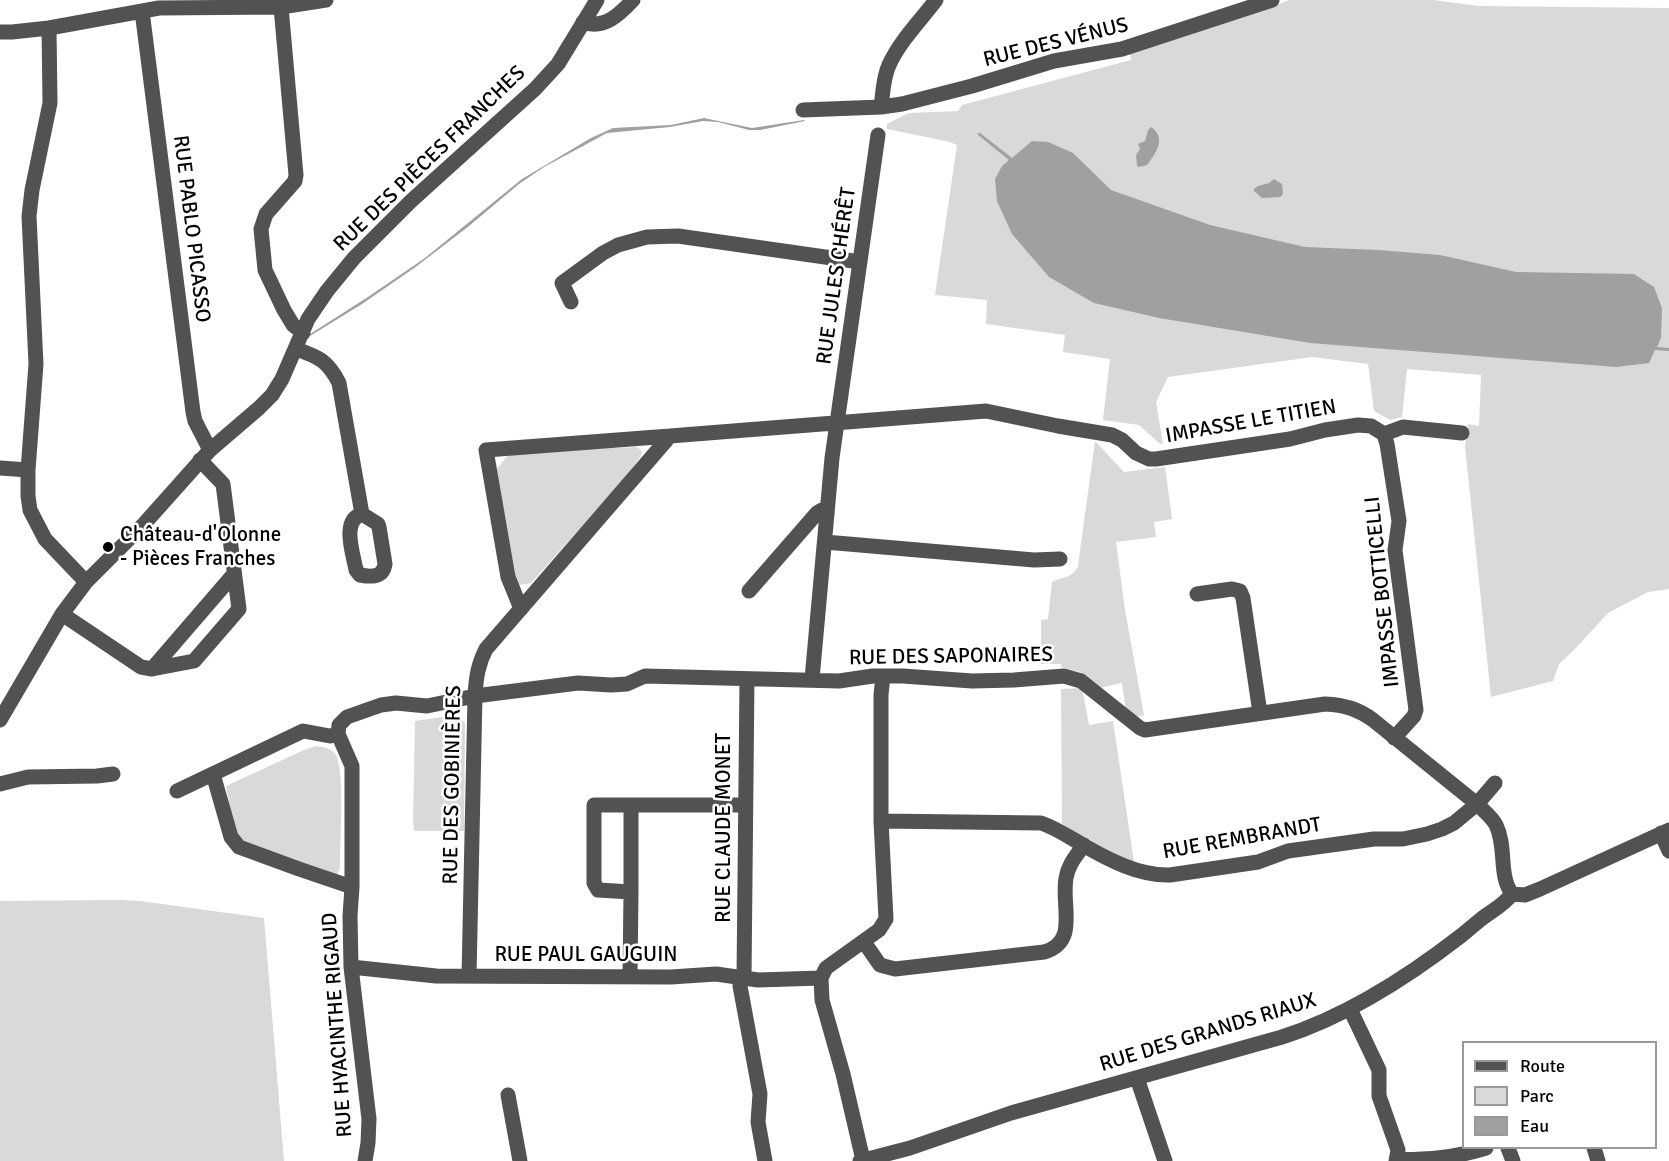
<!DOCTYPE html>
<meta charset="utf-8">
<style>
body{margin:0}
#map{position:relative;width:1669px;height:1161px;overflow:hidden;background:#fff;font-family:Signika,sans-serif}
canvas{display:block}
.legend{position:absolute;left:1462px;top:1041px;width:195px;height:108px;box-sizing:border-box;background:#fff;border:2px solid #999;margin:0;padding:8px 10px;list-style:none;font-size:18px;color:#000}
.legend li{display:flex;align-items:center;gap:12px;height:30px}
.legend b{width:30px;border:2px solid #999}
</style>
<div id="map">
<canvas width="1669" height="1161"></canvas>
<ul class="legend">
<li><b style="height:8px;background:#525252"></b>Route</li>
<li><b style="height:16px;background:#d9d9d9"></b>Parc</li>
<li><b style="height:16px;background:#a0a0a0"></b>Eau</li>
</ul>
</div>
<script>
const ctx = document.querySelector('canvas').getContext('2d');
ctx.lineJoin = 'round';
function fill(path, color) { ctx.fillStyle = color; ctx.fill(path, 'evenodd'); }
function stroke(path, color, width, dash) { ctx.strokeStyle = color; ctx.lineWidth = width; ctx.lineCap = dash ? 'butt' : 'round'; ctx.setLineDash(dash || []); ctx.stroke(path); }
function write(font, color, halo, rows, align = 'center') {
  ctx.font = font + ' Signika,sans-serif'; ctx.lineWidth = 5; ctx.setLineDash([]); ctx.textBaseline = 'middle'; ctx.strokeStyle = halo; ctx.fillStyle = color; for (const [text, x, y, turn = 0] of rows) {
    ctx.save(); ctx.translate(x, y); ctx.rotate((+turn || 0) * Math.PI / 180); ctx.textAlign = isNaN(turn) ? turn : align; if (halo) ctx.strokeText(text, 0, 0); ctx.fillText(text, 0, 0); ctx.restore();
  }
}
const green = new Path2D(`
 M1289 0H1433L1479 6 1669 8V589L1648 592 1608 613 1576 648 1559 664 1553 681 1491 697 1465 446 1468 424 1479 426 1481 375 1407 369 1402 417 1390 420 1374 411 1368 364 1312 357 1168 377 1156 402 1163 444 1159 443 1139 425 1103 420 1110 359 1063 352 1065 335 986 324 987 300 935 295 957 145 950 142 887 129V124L909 113 958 111 962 105 1131 60 1130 54 1263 11Z
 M1095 441 1124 472 1165 467 1172 519 1154 522 1156 537 1116 542 1125 610 1144 715 1135 717 1126 711 1122 683 1099 688 1080 672 1061 667V664H1041V620L1048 619 1052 582C1062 577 1073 578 1078 566Z
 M602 445 613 448 637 447 642 451 641 456 624 479 531 583 520 585 512 578 496 470 510 453Z
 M1082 688 1089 725 1113 721 1134 862 1120 857 1062 824 1061 689Z
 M456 715 465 723 464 831H414L413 823 415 721Z
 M316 746C324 747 331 748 336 755 345 772 340 846 340 868L337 875 244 845 235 834 226 786 304 750Z
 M120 900 140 901 264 918 284 1161H0V901Z`);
const water = new Path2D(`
 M704 118 752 128 804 120 805 121 760 130H749L718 122 703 121 670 127 607 133 544 167 519 184 469 226 417 266 362 304 310 336V334L368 297 425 258 522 179 591 138 613 128 671 125Z
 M1151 127C1167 138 1156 153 1147 165L1139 167 1137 166 1136 155 1140 149 1138 144 1145 141 1148 130Z
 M980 133 1012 158 1032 141 1048 142 1073 153 1111 190 1210 225 1305 247 1378 250 1440 255 1516 272 1634 274 1654 287 1662 308 1661 338 1657 347 1669 348V351L1655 350 1649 363 1616 367 1310 343 1159 318 1094 303 1049 277 1012 234 997 201 995 179 1002 166 1009 160 977 134Z
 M1274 179 1282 184 1283 194 1280 197 1262 198 1254 191V189L1258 186 1269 183Z`);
const minor = new Path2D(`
 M281 7 296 175 295 181 266 214 261 229 265 270 284 310 293 325 303 333
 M142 11 193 412 195 421 210 450
 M583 22C604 30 620 14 633 0
 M49 28 50 103 32 190 29 216 36 364 28 470V496L30 510 45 539 86 582
 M0 32H12L49 28 159 8 281 7 326 0
 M881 107C883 93 883 78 889 65 900 41 920 21 936 0
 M803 110 881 107 902 104 972 86 1054 61 1122 49 1272 0
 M571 302 562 283 603 253 618 245 647 237 678 236 860 262
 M296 349C319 357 328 361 339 383L362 514
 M1384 434 1387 444 1399 521 1395 550 1416 710 1414 716 1394 738
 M0 468 28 470
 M362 514 378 524 379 527 385 564C383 578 371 577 360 575L356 570C353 553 341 520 362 514Z
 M825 542 1034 560 1060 559
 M749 591 817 513 822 510H827
 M1197 594 1232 589 1240 591 1243 598 1260 713
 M521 609 508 577 486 450 670 436
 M62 614 141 667 152 669 194 661 239 609 223 484 200 460
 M152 669 234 574
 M812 679 832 458 878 135
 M0 720 62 614 86 582 144 524 210 450 259 408 272 395 282 379 308 319 327 291 354 258 411 201 535 89 558 64 597 0
 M338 734 352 766V887L350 916 351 967 369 1119 368 1143 365 1161
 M213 774 231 837 239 847 299 869 352 887
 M0 784 28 777 97 776 113 774
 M177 791 303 731 330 736 338 734 339 725 347 717 381 705 396 703 427 706 475 696 578 683 611 685 627 684 645 676 839 681 873 676H903L972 681 1014 680 1064 676 1081 681 1140 728 1145 730 1325 704C1345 705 1358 709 1373 720L1477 804C1484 811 1492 817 1496 825 1507 847 1498 875 1512 894
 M631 805V892L598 890 594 883V805H745
 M881 821 1041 823C1056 828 1069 837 1083 845 1109 860 1139 876 1170 875L1258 862 1288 851 1374 839H1403L1427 834 1442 829 1454 823 1477 804 1495 783
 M1661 833 1669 851
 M1512 894 1525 895 1540 889 1669 830
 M864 942 880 965 895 969 1044 952C1079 942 1061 906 1066 878 1068 865 1076 856 1084 845
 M351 967 436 976 671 977 716 974 758 980 821 978
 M469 976 475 696C476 678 478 664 486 649L670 436 986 411 1058 426 1112 435 1122 440 1136 453 1149 459H1156L1290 439 1325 430 1358 425 1371 426 1384 434 1403 427 1462 433
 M630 976 631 892
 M740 978V986L760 1094 758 1122 765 1161
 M744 978 747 679
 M1350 1009 1379 1070V1096L1398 1150 1396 1161
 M1137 1078 1165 1161
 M508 1095 520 1161
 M1508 1148 1513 1161
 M1594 1148 1598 1161
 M1397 1159C1427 1161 1457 1157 1486 1148
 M863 1160 843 1074 822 1000 821 978 826 968 879 930 886 919 881 821V695L883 676
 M860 1161 910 1148 1011 1113 1282 1037C1348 1016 1408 977 1462 935 1468 930 1474 925 1480 920 1491 911 1503 906 1512 894`);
const markers = [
 [108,547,6,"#000"]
];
const streetNames = [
 ["RUE DES VÉNUS",1056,43,-14],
 ["RUE DES PIÈCES FRANCHES",430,159,-44],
 ["RUE PABLO PICASSO",191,229,83],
 ["RUE JULES CHÉRÊT",837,276,-82],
 ["IMPASSE LE TITIEN",1251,422,-10],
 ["IMPASSE BOTTICELLI",1383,592,-96],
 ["RUE DES SAPONAIRES",951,657,-1],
 ["RUE DES GOBINIÈRES",453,785,-89],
 ["RUE CLAUDE MONET",724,828,-90],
 ["RUE REMBRANDT",1242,839,-10],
 ["RUE PAUL GAUGUIN",586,955],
 ["RUE HYACINTHE RIGAUD",338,1025,-94],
 ["RUE DES GRANDS RIAUX",1208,1033,-17]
];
const poiNames = [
 ["Château-d'Olonne",120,535],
 ["- Pièces Franches",120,559]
];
fill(green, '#d9d9d9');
fill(water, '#a0a0a0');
stroke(minor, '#525252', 15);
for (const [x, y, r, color] of markers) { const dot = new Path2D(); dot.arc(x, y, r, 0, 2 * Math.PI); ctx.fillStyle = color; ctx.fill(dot); stroke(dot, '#fff', 2); }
write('21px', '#000', '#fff', streetNames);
write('21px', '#000', '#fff', poiNames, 'left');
</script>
